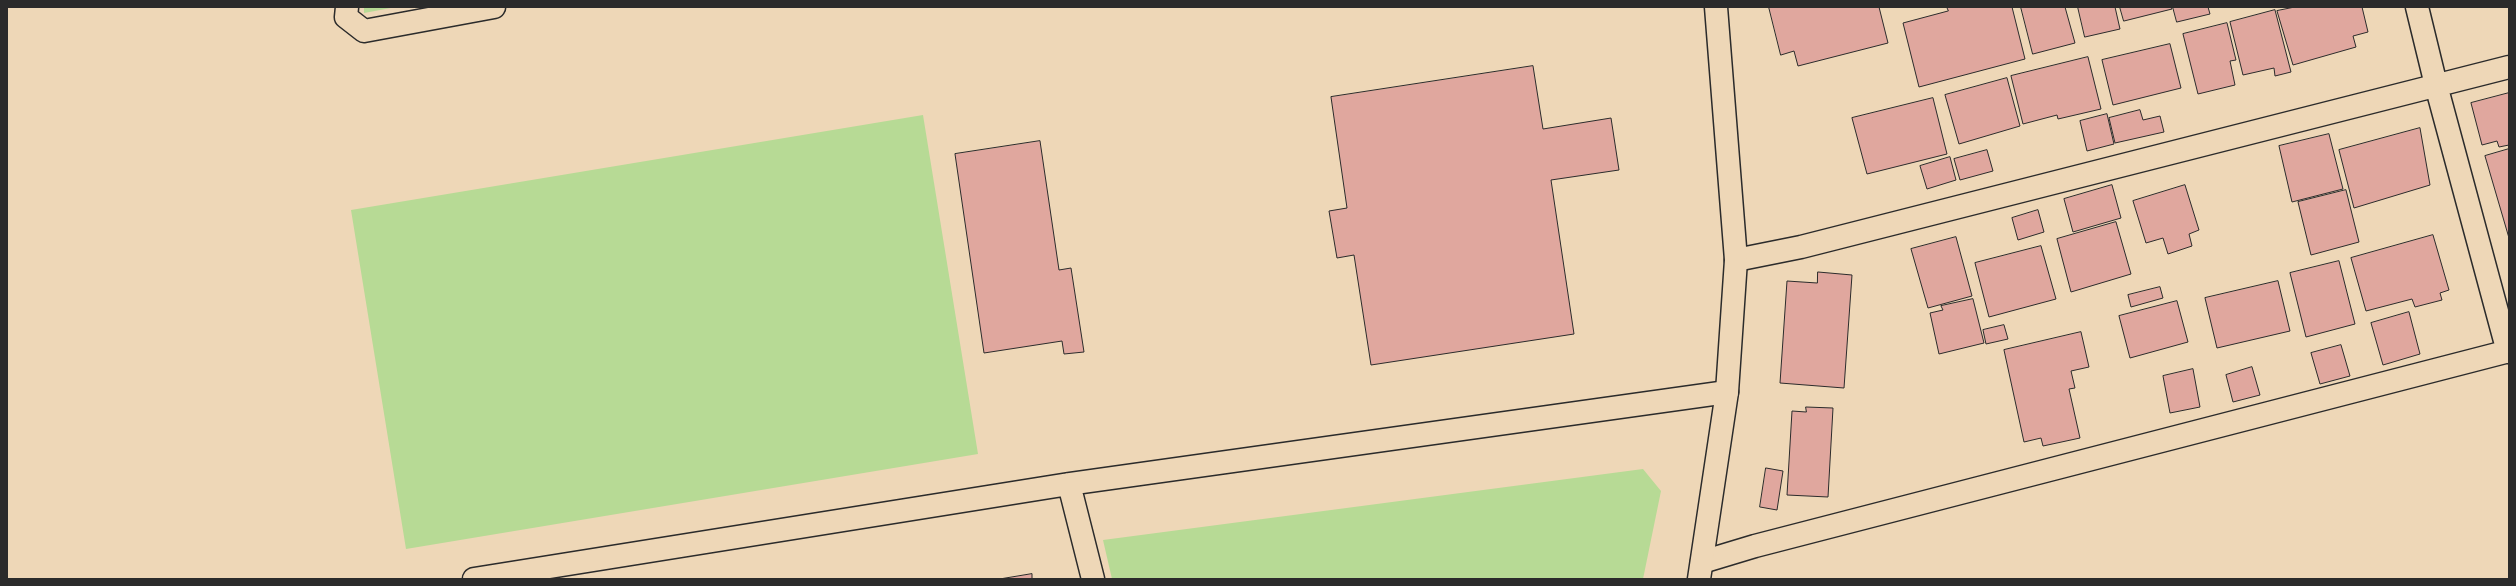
<!DOCTYPE html>
<style>
body{margin:0}
#map{position:relative;width:2516px;height:586px;overflow:hidden;background:#eed7b7;font-family:"Indie Flower",sans-serif}
canvas{display:block}
.frame{position:absolute;inset:0;border:8px solid #2b2b2b;pointer-events:none}
</style>
<div id="map">
<canvas width="2516" height="586"></canvas>
<div class="frame"></div>
</div>
<script>
const ctx = document.querySelector('canvas').getContext('2d');
ctx.lineJoin = 'round';
function fill(path, color) { ctx.fillStyle = color; ctx.fill(path, 'evenodd'); }
function stroke(path, color, width, dash) { ctx.strokeStyle = color; ctx.lineWidth = width; ctx.lineCap = dash ? 'butt' : 'round'; ctx.setLineDash(dash || []); ctx.stroke(path); }
const green = new Path2D(`
 M364 7H396L364 13Z
 M923 115 978 454 406 549 351 210Z
 M1643 469 1661 491 1643 579H1112L1103 540Z`);
const building = new Path2D(`
 M1769 7H1879L1888 43 1798 66 1794 51 1781 55Z
 M1947 7H2012L2025 59 1919 87 1903 23 1948 11Z
 M2021 7H2065L2075 43 2033 54Z
 M2078 7H2115L2120 29 2085 37Z
 M2120 7H2171L2172 9 2124 21Z
 M2173 7H2208L2210 14 2177 22Z
 M2295 7H2362L2368 32 2353 36 2356 47 2293 65 2277 11Z
 M2275 10 2291 72 2275 76 2274 68 2243 75 2230 22Z
 M2227 23 2236 60 2230 61 2235 85 2198 94 2183 34Z
 M2170 44 2181 88 2113 105 2102 60Z
 M2088 57 2101 109 2058 119 2057 115 2023 124 2011 76Z
 M1533 66 1543 129 1611 118 1619 170 1551 180 1574 334 1371 365 1354 255 1337 258 1329 211 1347 208 1331 97Z
 M2007 78 2020 126 1959 144 1945 95Z
 M2509 93V145L2499 147 2497 141 2482 145 2471 103Z
 M1933 98 1947 154 1867 174 1852 118Z
 M2140 110 2143 120 2160 116 2164 132 2115 143 2109 118Z
 M2107 114 2114 144 2087 151 2080 121Z
 M2420 128 2430 185 2354 208 2339 150Z
 M2329 134 2343 189 2292 202 2279 146Z
 M1040 141 1059 270 1071 268 1084 352 1064 354 1062 341 984 353 955 154Z
 M2509 149V238L2485 156Z
 M1987 150 1993 171 1960 180 1954 159Z
 M1950 157 1956 180 1927 189 1920 166Z
 M2112 185 2121 218 2073 232 2064 199Z
 M2185 185 2199 230 2189 234 2192 246 2168 254 2163 238 2146 243 2133 201Z
 M2346 190 2359 242 2311 255 2298 202Z
 M2038 210 2044 232 2018 240 2012 218Z
 M2116 222 2131 274 2071 292 2057 239Z
 M2433 235 2449 290 2440 293 2442 300 2415 307 2412 299 2366 311 2351 258Z
 M1956 237 1972 296 1928 308 1911 249Z
 M2041 246 2056 299 1989 317 1975 263Z
 M2339 261 2355 324 2306 337 2290 273Z
 M1818 272 1852 275 1844 388 1780 383 1787 281 1817 283Z
 M2278 281 2290 331 2217 348 2205 298Z
 M2160 287 2163 298 2131 307 2128 295Z
 M1973 299 1984 343 1939 354 1930 313 1943 310 1941 306Z
 M2177 301 2188 342 2130 358 2119 316Z
 M2409 312 2420 354 2383 365 2371 323Z
 M2004 325 2008 339 1986 344 1983 330Z
 M2081 332 2089 367 2071 371 2075 388 2069 389 2080 438 2043 446 2041 438 2024 442 2004 350Z
 M2341 345 2350 376 2320 384 2311 353Z
 M2252 367 2260 395 2233 402 2226 375Z
 M2193 369 2200 407 2170 413 2163 376Z
 M1806 407 1833 408 1828 497 1787 495 1792 411 1806 412Z
 M1766 468 1783 471 1777 510 1760 507Z
 M1032 574V579H1000Z`);
const street = new Path2D(`
 M347 7 346 17 364 31 494 7
 M2417 7 2436 85 2508 352
 M1736 260 1801 247 2509 67
 M1069 484 1093 579
 M1702 562 1755 546 2509 351
 M474 579 1069 484 1727 392`);
const secondary = new Path2D(`
 M1699 579 1727 392 1736 260 1716 7`);
fill(green, '#b7da95');
fill(building, '#e0a79e');
stroke(building, '#2b2b2b', 1);
stroke(street, '#2b2b2b', 25);
stroke(secondary, '#2b2b2b', 25);
stroke(street, '#eed7b7', 22);
stroke(secondary, '#eed7b7', 22);
</script>
